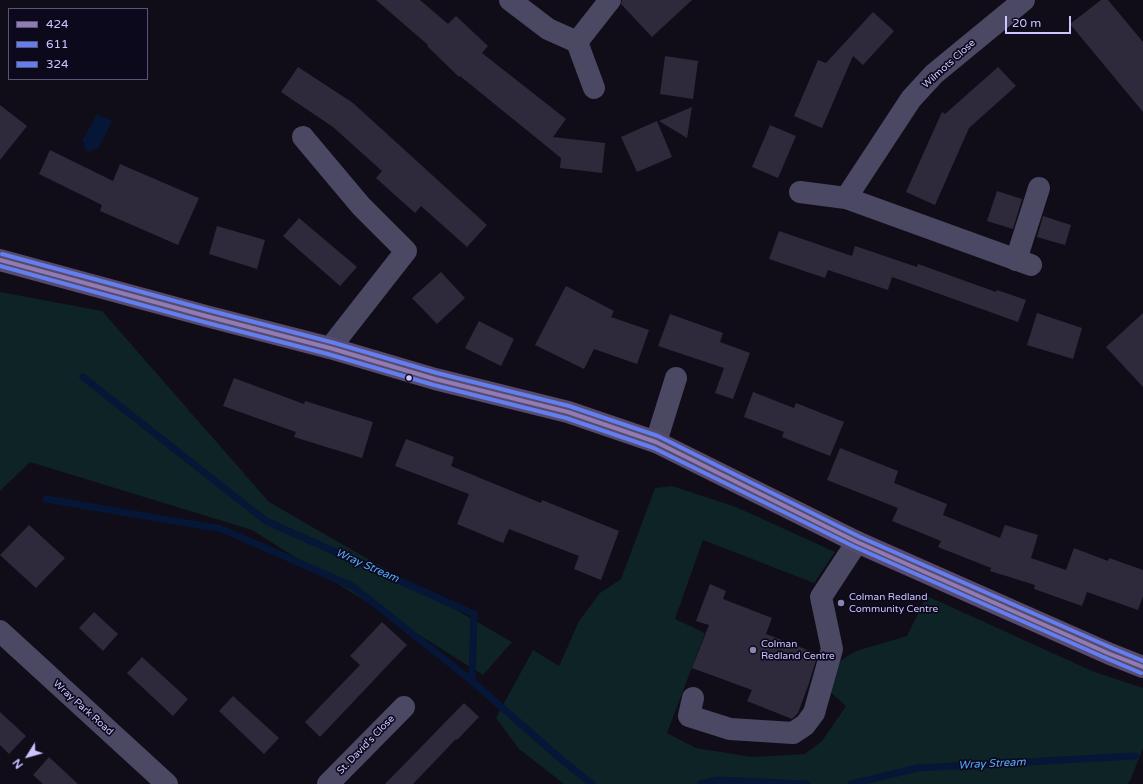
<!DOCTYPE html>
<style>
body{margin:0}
#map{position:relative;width:1143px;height:784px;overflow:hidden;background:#100d18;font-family:"Varela Round",sans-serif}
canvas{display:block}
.legend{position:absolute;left:8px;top:8px;width:140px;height:72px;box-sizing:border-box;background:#0d091c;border:1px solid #5a5477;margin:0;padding:5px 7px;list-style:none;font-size:12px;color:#cdc5ff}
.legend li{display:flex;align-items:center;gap:8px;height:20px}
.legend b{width:20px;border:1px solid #5a5477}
.north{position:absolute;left:8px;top:736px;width:40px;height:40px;-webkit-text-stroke:3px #0d091c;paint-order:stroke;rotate:233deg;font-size:11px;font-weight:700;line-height:16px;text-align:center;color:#cdc5ff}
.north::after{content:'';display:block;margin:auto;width:14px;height:18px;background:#cdc5ff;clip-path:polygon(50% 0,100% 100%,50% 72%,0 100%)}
.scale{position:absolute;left:1005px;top:16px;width:66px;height:18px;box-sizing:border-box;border:2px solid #cdc5ff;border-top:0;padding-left:5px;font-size:12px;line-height:14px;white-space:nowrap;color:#cdc5ff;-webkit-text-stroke:3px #0d091c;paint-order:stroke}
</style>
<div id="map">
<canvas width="1143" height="784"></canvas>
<ul class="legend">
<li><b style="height:5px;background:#917bb3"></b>424</li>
<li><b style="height:5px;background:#627eef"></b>611</li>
<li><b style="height:5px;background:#627eef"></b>324</li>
</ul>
<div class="north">N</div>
<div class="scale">20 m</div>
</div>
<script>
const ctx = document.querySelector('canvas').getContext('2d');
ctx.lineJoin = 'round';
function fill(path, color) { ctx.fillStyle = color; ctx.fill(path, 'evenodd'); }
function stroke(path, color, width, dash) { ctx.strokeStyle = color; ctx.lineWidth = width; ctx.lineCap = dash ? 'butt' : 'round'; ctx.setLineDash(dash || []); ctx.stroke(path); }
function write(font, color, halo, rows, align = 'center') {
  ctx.font = font + ' "Varela Round",sans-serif'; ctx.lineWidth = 3.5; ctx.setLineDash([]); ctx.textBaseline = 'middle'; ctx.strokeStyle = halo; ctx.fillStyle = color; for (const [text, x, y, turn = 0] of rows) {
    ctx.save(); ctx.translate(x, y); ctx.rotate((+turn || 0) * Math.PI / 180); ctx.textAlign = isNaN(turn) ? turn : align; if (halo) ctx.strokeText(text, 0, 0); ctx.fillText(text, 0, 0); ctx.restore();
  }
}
const green = new Path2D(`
 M0 292 102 311 269 502 512 642 483 675 252 530 30 462 0 491Z
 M672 486 736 507 835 552 814 583 703 540 675 619 705 633 667 733 696 748 752 757 805 754 822 741 846 706 827 689 835 664 856 651 907 636 927 596 1092 671 1143 688V748L1130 781 1127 784H564L519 749 496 718 533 650 559 666 579 621 600 593 621 579 655 488Z`);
const water = new Path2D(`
 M97 114 112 121 98 149 94 148 92 151 88 152 85 149 84 143 82 141Z`);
const stream = new Path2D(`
 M83 377 266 521 474 614 472 681
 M46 499 222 529 352 586 472 681 562 760 592 784
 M701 784 717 780 807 784
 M851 784 918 768 1135 756`);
const building = new Path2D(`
 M376 0H420L448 24 456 16 488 46 482 53 566 119 553 137 605 143 602 173 560 168 561 158 460 76 459 77 427 46 428 45Z
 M622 0H692L652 37 621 4Z
 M1101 0H1108L1143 42V112L1070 24Z
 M873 12 894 31 863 65 853 56 822 128 794 116 818 60 826 63Z
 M665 56 698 61 693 99 660 94Z
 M298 67 353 103 487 225 467 247 421 206 415 213 376 178 382 171 333 127 281 92Z
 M998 67 1016 86 969 128 935 205 906 192 942 112 945 114Z
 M0 105 27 126 0 160Z
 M692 107 687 138 659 121Z
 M657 121 672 157 637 172 621 137Z
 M770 125 796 136 778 178 752 167Z
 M50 150 113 181 120 164 199 198 178 245 100 211 102 205 39 174Z
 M997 191 1022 199 1013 229 987 221Z
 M1043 216 1071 225 1065 245 1037 237Z
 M299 218 357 267 340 286 283 236Z
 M217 226 265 240 257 269 209 254Z
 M779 231 852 256 855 246 917 267 918 264 996 292 997 290 1026 300 1018 322 892 277 888 290 828 270 825 278 769 259Z
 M441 272 465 298 437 324 412 298Z
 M566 286 614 311 611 317 649 330 637 364 594 349 584 369 535 345Z
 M1037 313 1082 328 1073 359 1027 345Z
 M1143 313V387L1106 347Z
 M670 314 723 333 720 342 750 353 733 399 715 393 724 368 658 346Z
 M479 321 514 339 501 366 465 348Z
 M234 378 304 404 305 401 373 422 362 458 294 437 296 432 223 406Z
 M753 392 794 408 796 403 844 422 830 456 782 437 784 432 744 417Z
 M406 439 454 457 451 466 541 503 542 500 619 531 601 580 574 569 579 556 509 529 503 543 457 524 469 494 395 466Z
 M840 448 898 471 894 483 947 504 943 515 1000 538 1005 525 1038 535 1031 558 1066 570 1074 548 1108 561 1109 558 1143 570V596L1138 610 1087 592 1082 606 1034 589 1035 585 990 571 991 568 938 547 941 541 892 521 898 508 827 480Z
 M29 525 65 558 36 588 0 555Z
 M710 584 726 591 723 599 772 618 766 634 818 654 808 686 798 713 792 719 747 701 752 690 692 668 709 625 696 621Z
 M94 612 118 634 103 651 79 628Z
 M382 622 407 645 320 737 305 722 360 665 350 656Z
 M142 657 188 699 173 716 127 673Z
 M233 696 279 738 264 754 219 711Z
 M464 703 479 717 457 740 456 739 413 784H385Z
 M0 712 26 736 9 754 0 745Z
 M49 757 78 784H43L33 775Z`);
const minor = new Path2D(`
 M510 0 548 29 577 42 610 0
 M1024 0 934 74 911 99 846 198 1031 265
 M577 42 594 88
 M303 137 361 206 406 251 330 348
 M800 192 846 198
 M1016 260 1039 188
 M656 442 676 378
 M0 631 167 784
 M693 698 689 716 730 729 793 733 805 725 814 713 832 649 821 597 857 542
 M328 784 404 707`);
const major = new Path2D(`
 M0 260 206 316 330 348 435 379 568 412 656 442 857 542 1110 654 1143 667`);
const bus1 = new Path2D(`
 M0 260 206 316 330 348 435 379 568 412 656 442 857 542 1110 654 1143 667`);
const bus2 = new Path2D(`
 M0 266 204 322 328 354 434 385 566 418 654 448 855 547 1108 659 1141 673`);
const bus3 = new Path2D(`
 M2 254 208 310 331 342 437 373 569 406 658 436 860 537 1112 648 1143 661`);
const markers = [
 [409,378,3.5,"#cdc5ff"],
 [841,603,4,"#8b85ae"],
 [753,650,4,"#8b85ae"]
];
const streetNames = [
 ["Wilmots Close",949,64,-42],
 ["Wray Park Road",83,708,42],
 ["St. David's Close",366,745,-46]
];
const poiNames = [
 ["Colman Redland",849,597],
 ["Community Centre",849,609],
 ["Colman",761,644],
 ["Redland Centre",761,656]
];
const waterNames = [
 ["Wray Stream",367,566,24],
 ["Wray Stream",992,764,-3]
];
fill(green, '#0d2325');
fill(water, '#051637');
stroke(stream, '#051637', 7);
fill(building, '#2e2a3c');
stroke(minor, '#4a4862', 22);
stroke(major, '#574a6c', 22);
stroke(bus1, '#917bb3', 4);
stroke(bus2, '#627eef', 4);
stroke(bus3, '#627eef', 4);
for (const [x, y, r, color] of markers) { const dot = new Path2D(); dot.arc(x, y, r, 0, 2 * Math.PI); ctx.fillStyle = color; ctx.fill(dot); stroke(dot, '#0d091c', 1.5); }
write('10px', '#cdc5ff', '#0d091c', streetNames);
write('10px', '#cdc5ff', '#0d091c', poiNames, 'left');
write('italic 11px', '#53abff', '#0d091c', waterNames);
</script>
